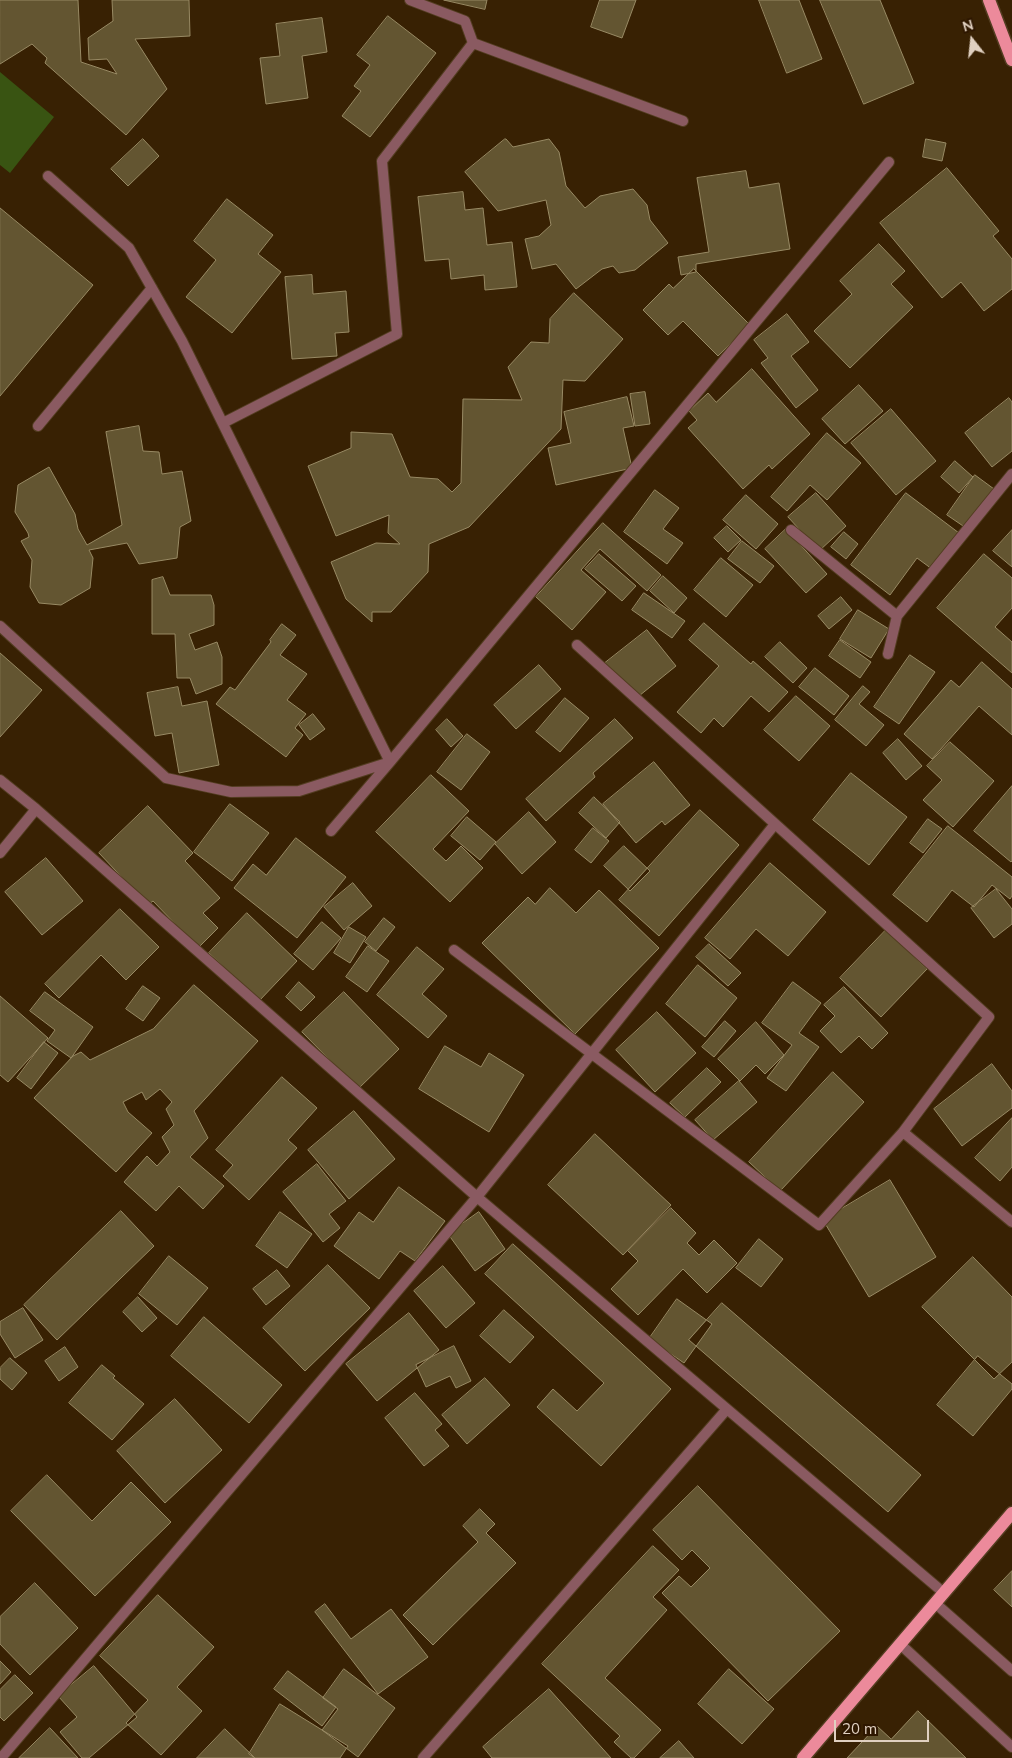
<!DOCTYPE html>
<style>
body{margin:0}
#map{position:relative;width:1012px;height:1758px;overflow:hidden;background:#382103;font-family:Mulish,sans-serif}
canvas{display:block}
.north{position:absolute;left:947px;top:15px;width:50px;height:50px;-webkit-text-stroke:4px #2e1700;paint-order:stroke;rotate:344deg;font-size:14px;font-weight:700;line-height:20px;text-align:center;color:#e0d0c0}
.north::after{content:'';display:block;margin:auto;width:18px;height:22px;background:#e0d0c0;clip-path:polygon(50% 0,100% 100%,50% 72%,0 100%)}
.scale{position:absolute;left:834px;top:1720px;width:95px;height:22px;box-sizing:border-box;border:2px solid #e0d0c0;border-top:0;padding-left:6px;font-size:15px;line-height:18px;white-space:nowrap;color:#e0d0c0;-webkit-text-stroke:4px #2e1700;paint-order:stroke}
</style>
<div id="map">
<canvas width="1012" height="1758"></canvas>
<div class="north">N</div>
<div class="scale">20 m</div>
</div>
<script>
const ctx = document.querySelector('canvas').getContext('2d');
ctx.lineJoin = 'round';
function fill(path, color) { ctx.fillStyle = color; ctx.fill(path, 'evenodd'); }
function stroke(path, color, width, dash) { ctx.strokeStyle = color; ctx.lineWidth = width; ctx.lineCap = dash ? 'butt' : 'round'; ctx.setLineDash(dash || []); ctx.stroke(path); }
const green = new Path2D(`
 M0 72 54 117 10 173 0 165Z`);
const building = new Path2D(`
 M0 0H78L81 62 117 74 107 59 89 60 88 38 113 21 112 0H189L190 36 135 39 167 89 126 135 45 63 47 58 32 44 0 64Z
 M444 0H487L485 9Z
 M600 0H636L622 38 591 27Z
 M759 0H799L822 59 787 73Z
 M820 0H880L914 83 864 104Z
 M388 16 436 53 370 137 342 116 361 91 354 86 370 65 357 55Z
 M322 18 327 52 302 56 308 98 266 104 260 58 280 56 276 24Z
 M143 139 159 156 128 186 111 169Z
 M505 139H506L513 147 549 139 559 152 566 186 585 208 600 196 633 189 647 205 650 220 668 243 635 270 619 273 613 266 602 269 576 289 556 264 532 269 525 239 539 236 551 225 546 200 498 211 465 172Z
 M926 139 946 143 942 161 923 157Z
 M947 168 999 231 993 236 1012 259V289L984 311 961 282 942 298 880 223Z
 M746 171 749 188 779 183 790 249 696 264V272L681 275 678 257 709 252 697 178Z
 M463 192 465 210 483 208 487 245 512 242 517 287 485 290 484 275 451 279 449 259 425 261 418 197Z
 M227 199 273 235 258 254 281 272 232 333 186 297 216 260 194 241Z
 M0 208 93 285 0 396Z
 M879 244 905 271 891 284 913 307 850 368 814 331 852 294 840 281Z
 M694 269 750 325 718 356 683 321 668 335 643 310 669 284 673 288Z
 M312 275 313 294 346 291 349 332 335 333 337 356 292 359 285 277Z
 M574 293 623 339 585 381 563 380 561 429 469 527 429 544 428 572 391 612H372V622L346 599 331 562 376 543 400 544 388 533 389 515 336 536 308 466 351 448V432L392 434 410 477 438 479 452 492 461 483 463 399 522 400 508 367 531 342 549 343 550 319Z
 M787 314 809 342 791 356 818 390 796 408 761 363 768 358 754 340Z
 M752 369 810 434 772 469 769 465 743 489 688 428 697 420 689 411 708 393 716 402Z
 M859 385 883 411 845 444 822 419Z
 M645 392 650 424 635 426 630 394Z
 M627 397 634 426 623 428 632 468 556 485 548 448 571 443 564 412Z
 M1009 398 1012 402V451L992 467 965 433Z
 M891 409 936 461 896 495 851 443Z
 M139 426 143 451 159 452 162 474 182 471 191 521 180 527 177 558 139 564 127 543 89 550 93 558 90 588 61 605 39 603 30 587 32 560 21 541 29 537 28 533 15 512 18 485 49 467 75 514 78 529 87 545 122 525 106 432Z
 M827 433 861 463 827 500 810 485 787 511 771 497Z
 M955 461 973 477 959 493 941 477Z
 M975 475 994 489 966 528 947 515Z
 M655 490 679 508 663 529 683 543 667 564 624 532Z
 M816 493 846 526 819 551 788 517Z
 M906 493 959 533 932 569 917 558 890 595 851 565Z
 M746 495 778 524 756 549 723 520Z
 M603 523 661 575 647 591 600 549 581 570 606 592 572 630 536 597Z
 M727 526 741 540 728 552 714 538Z
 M786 529 827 574 806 593 765 549Z
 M1012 530V567L993 551Z
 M844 532 858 544 846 559 831 547Z
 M742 541 774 566 760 583 728 559Z
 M599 554 636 586 622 601 585 569Z
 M984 554 1012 578V608L995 627 1012 642V673L937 608Z
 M721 558 753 585 726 617 694 590Z
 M663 576 687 598 674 613 650 591Z
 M163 577 170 595H211L214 605V625L189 634 195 650 217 642 222 657V684L196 694 190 678H177L175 634H152V580Z
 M644 593 685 621 672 638 632 610Z
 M841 597 852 610 829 629 818 616Z
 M858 610 889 629 871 658 840 639Z
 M704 623 751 664 753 661 788 692 769 712 751 696 723 727 714 718 701 733 677 712 719 666 689 640Z
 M282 624 296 635 280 655 307 674 287 700 306 714 295 728 303 735 286 757 216 704 230 687 235 690 271 642 270 640Z
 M647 630 676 666 634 700 605 663Z
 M840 640 871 662 860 678 829 656Z
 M780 642 807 668 793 683 765 657Z
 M0 653 42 690 0 737Z
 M910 655 935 672 899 724 874 707Z
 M982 662 1012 689V735L979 706 932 759 904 734 951 680 959 687Z
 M539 665 561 689 516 729 494 705Z
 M815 668 849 696 834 715 799 687Z
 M863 686 870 692 859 704 884 725 866 746 835 720Z
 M178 687 182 706 207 701 219 765 179 773 172 733 155 736 147 693Z
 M796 696 830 726 799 761 764 730Z
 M565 698 589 718 560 752 536 732Z
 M313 714 325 729 310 740 299 725Z
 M447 719 463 736 451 747 436 730Z
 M615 719 633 738 593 773 595 777 546 821 526 799Z
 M467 734 490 752 461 790 437 772Z
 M898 739 922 766 906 780 883 753Z
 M950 742 994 781 953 827 923 800 942 780 927 766Z
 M654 762 690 805 665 825 662 821 636 843 603 804Z
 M851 773 907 817 869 865 813 820Z
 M431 775 469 811 433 849 446 861 461 846 483 868 450 902 376 832Z
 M1012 786V861L1011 862 974 831Z
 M594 797 620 822 606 838 579 813Z
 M230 804 269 833 232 881 194 852Z
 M148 806 193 853 185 861 220 898 203 913 218 928 198 948 153 901 148 905 99 853Z
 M700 810 739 845 659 936 619 900Z
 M529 812 556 842 522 874 495 844Z
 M467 817 496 842 480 860 451 836Z
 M928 819 942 829 923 853 910 843Z
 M948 826 1012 877V896L1010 899 992 885 974 907 952 890 927 922 893 895Z
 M593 828 609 841 591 863 575 850Z
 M296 838 346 877 297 938 234 888 253 864 266 875Z
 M624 846 650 871 630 891 604 866Z
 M46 858 83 901 42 935 5 892Z
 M770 863 826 912 788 956 756 929 730 959 705 938Z
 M353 883 372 906 344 930 324 907Z
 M550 888 576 913 599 890 659 948 575 1034 482 943 528 897 535 904Z
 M996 889 1012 909V924L994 938 971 908Z
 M120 909 159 947 126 980 101 955 59 998 45 984Z
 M247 913 297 961 259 1001 209 953Z
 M384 918 395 927 376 951 365 942Z
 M322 922 341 938 313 970 294 954Z
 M349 927 366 937 350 963 334 953Z
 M886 930 927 969 881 1017 840 978Z
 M709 944 741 973 728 986 696 957Z
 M368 946 389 961 367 992 346 977Z
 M417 947 444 969 422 994 447 1016 428 1038 377 995Z
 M698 965 737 998 705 1037 666 1004Z
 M299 982 315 997 301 1011 286 997Z
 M793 982 821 1003 799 1033 819 1047 786 1091 767 1078 792 1045 762 1023Z
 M194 985 258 1041 194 1111 208 1138 190 1157 224 1186 203 1209 179 1186 156 1211 124 1182 147 1156 157 1166 170 1152 162 1137 174 1125 166 1109 172 1102 160 1089 146 1100 142 1092 123 1102 128 1112 152 1133 116 1172 34 1098 73 1056 81 1052 90 1060 153 1029Z
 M143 986 160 998 143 1021 126 1009Z
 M844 987 888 1033 872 1049 859 1036 841 1053 820 1031 835 1016 824 1005Z
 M45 992 93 1027 71 1058 47 1041 55 1030 30 1011Z
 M344 992 399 1049 358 1089 302 1032Z
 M0 996 48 1038 8 1082 0 1075Z
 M657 1012 696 1053 655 1092 616 1050Z
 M725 1021 736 1031 714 1057 702 1047Z
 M756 1022 784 1055 765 1074 756 1065 740 1081 718 1059Z
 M44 1042 58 1053 31 1089 17 1078Z
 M445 1046 481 1067 489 1053 524 1075 489 1132 419 1089Z
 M992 1064 1012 1091V1108L962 1146 934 1109Z
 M707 1068 721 1082 685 1117 670 1103Z
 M833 1072 864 1102 780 1191 749 1162Z
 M282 1077 317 1108 288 1140 297 1148 249 1200 223 1176 233 1165 216 1150Z
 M739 1081 757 1102 713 1140 695 1120Z
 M354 1111 395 1159 349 1199 308 1150Z
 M1012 1118V1167L1000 1181 975 1158Z
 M595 1134 671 1205 623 1255 548 1185Z
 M317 1164 346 1201 329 1214 340 1228 323 1242 283 1192Z
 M890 1180 936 1257 869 1297 823 1220Z
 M399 1187 445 1221 415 1261 400 1251 379 1279 334 1246 359 1212 373 1222Z
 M671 1208 696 1233 687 1243 699 1255 714 1240 737 1263 707 1293 683 1269 638 1315 611 1289 638 1261 628 1251Z
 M121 1211 154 1246 57 1340 24 1305Z
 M280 1212 312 1234 287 1268 256 1246Z
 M479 1212 505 1249 475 1271 448 1234Z
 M759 1239 783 1259 761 1287 736 1268Z
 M513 1244 671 1389 601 1466 537 1407 553 1389 577 1411 604 1383 485 1274Z
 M169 1256 208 1288 177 1325 139 1294Z
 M973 1257 1012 1297V1362L994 1379 922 1307Z
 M328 1265 370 1308 305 1371 263 1328Z
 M443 1266 475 1303 446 1328 414 1291Z
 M277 1270 290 1286 266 1305 253 1289Z
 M138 1297 157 1318 142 1332 123 1312Z
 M677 1299 712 1324 684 1363 649 1339Z
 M722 1303 921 1475 888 1512 689 1340Z
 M23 1308 43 1340 15 1358 0 1334V1322Z
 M504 1310 534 1337 510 1363 480 1336Z
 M409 1313 439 1350 377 1401 346 1364Z
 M204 1317 282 1385 249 1423 171 1356Z
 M454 1346 471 1381 456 1388 450 1376 426 1387 416 1365Z
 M65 1347 78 1367 59 1381 45 1361Z
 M978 1356 1012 1384V1389L973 1436 937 1405Z
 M10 1358 27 1373 12 1390 0 1379V1368Z
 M102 1365 115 1376 113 1378 144 1404 112 1440 69 1403Z
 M485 1378 510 1405 467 1444 442 1415Z
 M415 1393 442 1424 435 1430 449 1446 424 1466 385 1418Z
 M175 1399 222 1450 165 1503 117 1451Z
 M47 1475 92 1521 131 1482 171 1522 95 1596 11 1511Z
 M698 1486 840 1631 768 1701 662 1593 679 1576 691 1587 710 1568 692 1550 682 1560 653 1530Z
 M480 1509 495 1524 486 1533 516 1563 433 1645 403 1615 478 1542 463 1526Z
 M653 1546 679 1570 653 1597 667 1610 605 1678 661 1730 634 1758H631L614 1742 620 1736 542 1664Z
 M1012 1571V1607L994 1590Z
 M35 1583 78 1628 30 1675 0 1644V1617Z
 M158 1595 214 1647 177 1687 202 1711 161 1755 126 1723 148 1700 100 1656Z
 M325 1604 351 1639 391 1609 428 1657 378 1694 315 1612Z
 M0 1661 11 1672 0 1684Z
 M94 1666 137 1717 89 1758H82L60 1732 77 1717 58 1696Z
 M344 1669 395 1708 358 1757 322 1730 338 1709 323 1698Z
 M729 1669 774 1709 742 1744 698 1704Z
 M288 1671 336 1707 322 1726 274 1689Z
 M15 1675 33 1693 4 1721 0 1717V1690Z
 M549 1689 611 1758H492L483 1747Z
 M280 1704 348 1746 340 1758H255L249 1754Z
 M918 1711 966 1758H847L877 1726 891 1739Z
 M50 1728 78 1758H19Z
 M225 1729 255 1758H197Z
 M679 1741 694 1758H660Z`);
const street = new Path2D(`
 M410 0 465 21 473 43 683 121
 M223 423 397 334 382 161 473 43
 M38 426 152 288
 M791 530 897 616
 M0 626 166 778 231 792 299 791 390 762 182 341 129 248 48 176
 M888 654 897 616 1012 474
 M0 780 36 809 477 1197 944 1593
 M331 831 390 762 889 162
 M0 853 36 809
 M454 950 819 1225 903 1132 989 1017 577 645
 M903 1132 1012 1222
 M935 1603 1012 1671
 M900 1644 1012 1747
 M1 1758 477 1197 775 824
 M423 1758 727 1409`);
const primary = new Path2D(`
 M989 0 1012 60
 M803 1758 1012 1513`);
fill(green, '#395412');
fill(building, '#635531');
stroke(building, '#988a64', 1);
stroke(street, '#533d21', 12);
stroke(primary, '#533d21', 15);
stroke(street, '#8a5a61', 10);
stroke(primary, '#ec8a9b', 12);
</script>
